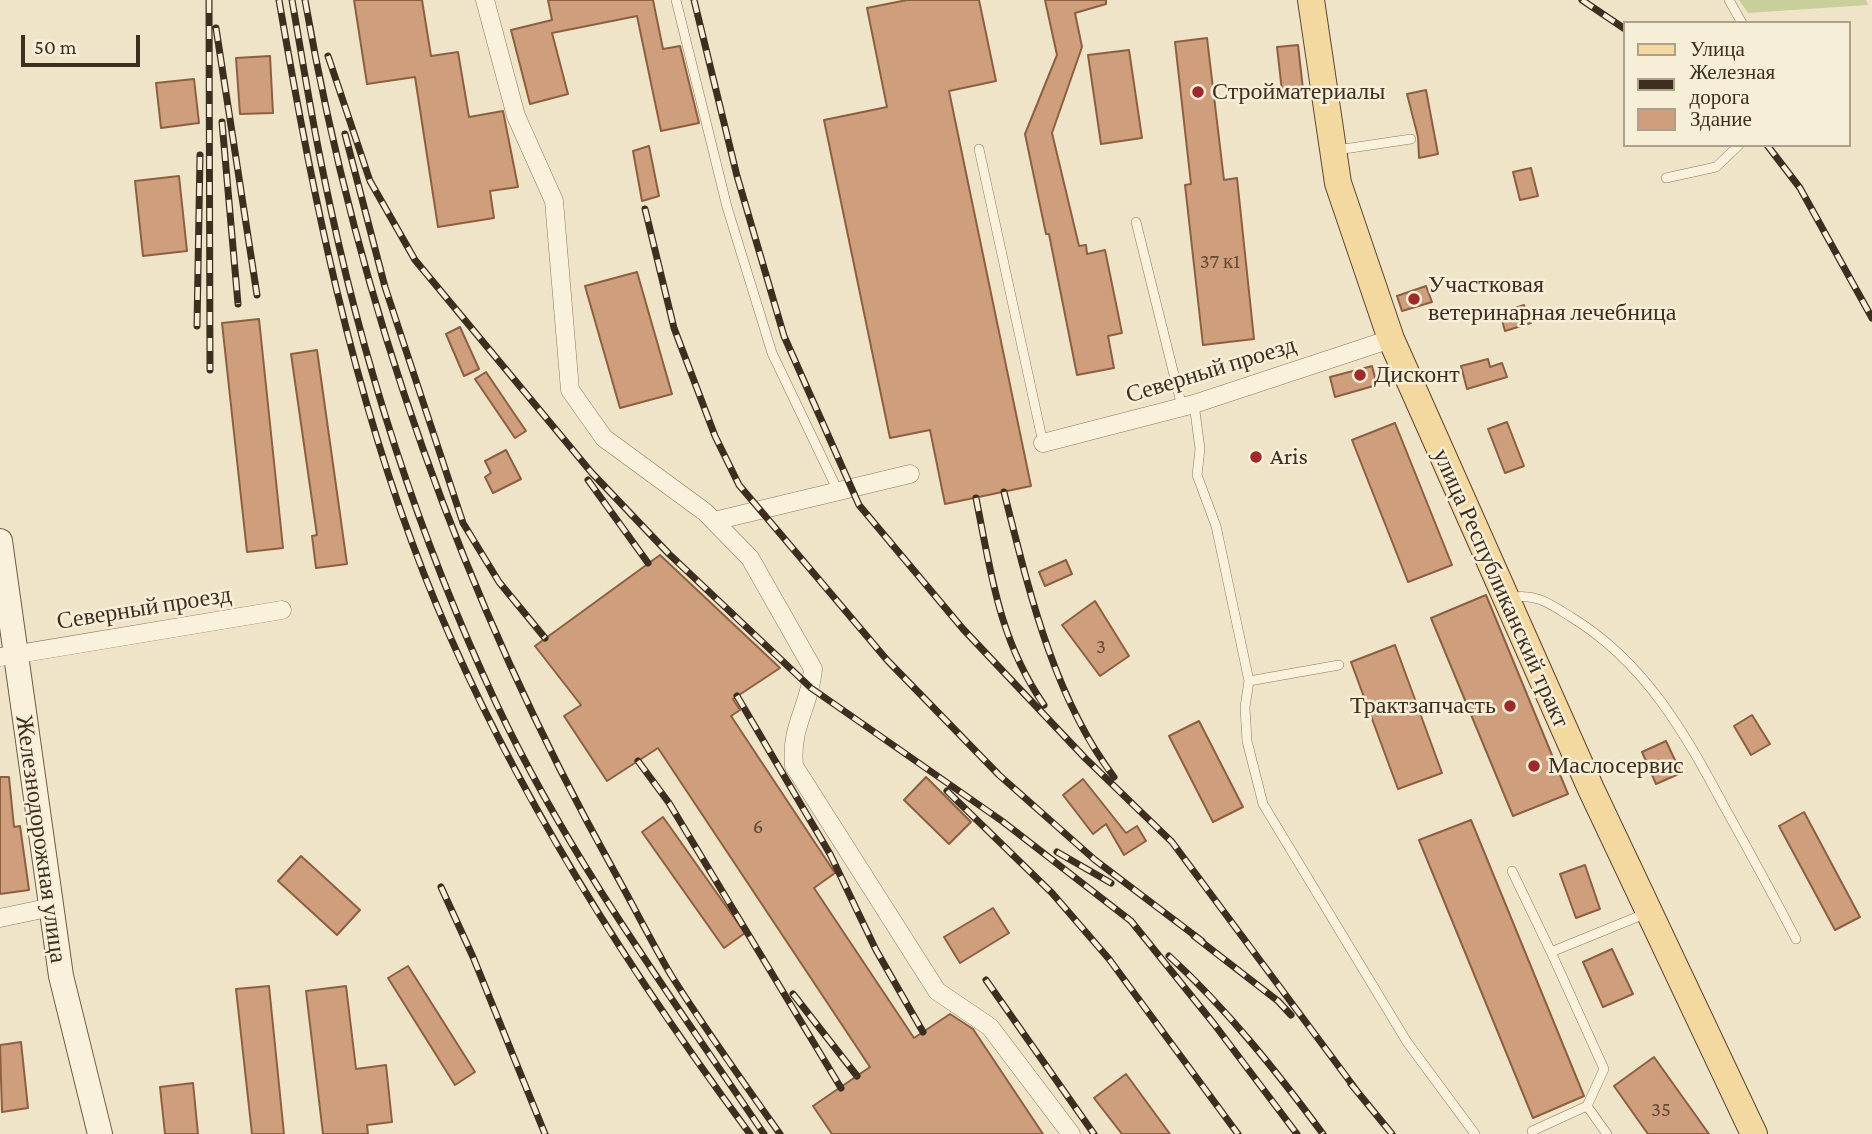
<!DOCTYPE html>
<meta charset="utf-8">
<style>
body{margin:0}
#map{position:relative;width:1872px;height:1134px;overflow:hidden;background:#f0e4c8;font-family:"Crimson Pro",serif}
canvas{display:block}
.legend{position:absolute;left:1623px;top:21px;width:228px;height:126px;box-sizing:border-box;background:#f7eed8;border:2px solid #ada18e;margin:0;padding:9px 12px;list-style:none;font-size:21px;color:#3d2e20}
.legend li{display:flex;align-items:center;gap:14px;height:35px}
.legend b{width:35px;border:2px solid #ada18e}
.scale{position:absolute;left:21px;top:35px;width:119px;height:32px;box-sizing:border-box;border:4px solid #3d2e20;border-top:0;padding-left:9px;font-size:21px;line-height:24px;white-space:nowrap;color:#3d2e20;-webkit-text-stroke:5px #f7eed8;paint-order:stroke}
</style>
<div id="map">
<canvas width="1872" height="1134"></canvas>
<ul class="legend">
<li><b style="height:9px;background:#f3d9a0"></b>Улица</li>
<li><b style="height:9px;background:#3d2e20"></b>Железная дорога</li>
<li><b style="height:19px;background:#cf9f7d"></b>Здание</li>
</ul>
<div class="scale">50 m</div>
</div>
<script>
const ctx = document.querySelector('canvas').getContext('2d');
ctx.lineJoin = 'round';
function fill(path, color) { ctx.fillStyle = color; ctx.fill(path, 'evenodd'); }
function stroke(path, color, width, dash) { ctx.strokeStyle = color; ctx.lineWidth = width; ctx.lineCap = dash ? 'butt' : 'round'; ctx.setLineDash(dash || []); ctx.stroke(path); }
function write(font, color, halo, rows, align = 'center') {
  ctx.font = font + ' "Crimson Pro",serif'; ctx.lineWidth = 5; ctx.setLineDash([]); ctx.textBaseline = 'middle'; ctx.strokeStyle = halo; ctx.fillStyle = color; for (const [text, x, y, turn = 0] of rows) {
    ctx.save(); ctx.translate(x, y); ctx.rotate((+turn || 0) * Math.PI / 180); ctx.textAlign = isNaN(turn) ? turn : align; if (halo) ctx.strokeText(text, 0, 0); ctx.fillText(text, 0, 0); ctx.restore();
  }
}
const green = new Path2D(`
 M1739 0H1866L1868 5 1748 13Z`);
const building = new Path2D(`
 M354 0H422L431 56 458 52 469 117 503 111 518 187 490 191 494 218 438 227 415 77 367 84Z
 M548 0H653L663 49 680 46 699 123 661 131 637 16 552 33 568 94 530 104 511 30 552 20Z
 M907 0H979L996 81 949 91 1031 486 945 504 930 430 890 438 824 120 887 107 867 8Z
 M1045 0H1106V4L1075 13 1082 47 1052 133 1079 246 1086 245 1087 254 1105 250 1122 333 1108 336 1114 368 1077 375 1049 234H1046L1025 134 1057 55Z
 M1207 38 1224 180 1237 178 1254 339 1203 345 1185 185 1191 184 1175 42Z
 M1298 45 1303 89 1282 91 1277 47Z
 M1129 50 1142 138 1101 144 1088 55Z
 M270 56 273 113 240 114 236 58Z
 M194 79 199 123 161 128 156 83Z
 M1426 90 1438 154 1419 158 1418 137 1407 94Z
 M649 146 659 196 642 201 633 151Z
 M1531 168 1538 196 1520 200 1513 172Z
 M179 176 187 251 143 256 135 181Z
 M637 272 672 394 620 408 585 286Z
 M1426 286 1432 302 1402 311 1397 296Z
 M1524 305 1531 323 1505 331 1500 313Z
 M259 319 283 548 247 552 222 323Z
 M460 327 479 369 464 376 446 334Z
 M317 350 347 564 316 568 312 536 317 535 291 354Z
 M1488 359 1490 367 1502 363 1507 377 1467 389 1461 366Z
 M1372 366 1377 385 1335 397 1330 377Z
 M486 372 526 431 515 438 475 379Z
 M1507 422 1524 466 1505 473 1488 429Z
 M1395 423 1452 565 1408 582 1352 440Z
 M506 450 521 479 493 493 485 477 491 473 485 461Z
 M660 555 780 668 733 699 740 710 731 716 835 873 814 888 914 1038 950 1014 973 1029 1043 1134H832L813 1106 870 1067 658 748 607 781 564 716 581 705 535 646Z
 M1066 560 1072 574 1045 586 1039 572Z
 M1486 595 1568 794 1513 816 1431 618Z
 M1095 601 1129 656 1100 676 1062 625Z
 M1395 645 1442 773 1398 789 1351 662Z
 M1752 715 1770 744 1751 755 1734 726Z
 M1199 721 1243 807 1213 822 1169 736Z
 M1666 741 1681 773 1656 784 1642 752Z
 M0 777H9L14 827 20 826 29 890 0 894Z
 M926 777 971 822 949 844 904 800Z
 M1083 779 1126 833 1137 826 1146 841 1124 855 1106 824 1093 834 1063 795Z
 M1804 812 1860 917 1835 930 1779 826Z
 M663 817 745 933 724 948 642 832Z
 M1471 820 1584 1096 1533 1118 1419 840Z
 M301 856 360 910 337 935 278 881Z
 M1585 865 1600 909 1576 918 1560 874Z
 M993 908 1009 933 960 963 944 937Z
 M1612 949 1633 994 1603 1007 1583 962Z
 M408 966 475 1072 455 1085 388 978Z
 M269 986 284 1134H252L236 989Z
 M346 986 356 1069 386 1065 392 1122 367 1125 368 1134H323L306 991Z
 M21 1042 28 1108 2 1112 0 1045Z
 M1654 1057 1709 1134H1648L1614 1086Z
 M1126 1074 1170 1134H1122L1094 1098Z
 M193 1083 198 1134H165L160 1087Z`);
const lane = new Path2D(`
 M676 0 727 207 772 353 838 491
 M1729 0 1742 23
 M979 149 1043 443
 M1337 150 1411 139
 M1666 178 1716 167 1739 145
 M1136 222 1182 407
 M1194 404 1200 449 1197 475 1216 526 1249 681 1339 665
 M1508 598C1534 592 1549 603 1571 617 1645 662 1685 733 1725 808 1749 851 1773 895 1796 939
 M1249 681 1245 707 1247 741 1263 804 1407 1042 1475 1134
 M1512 871 1551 952
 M1587 1106 1607 1134
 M1532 1131 1587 1106 1604 1069 1551 952 1647 913`);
const street = new Path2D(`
 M485 0 516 116 554 201 570 390 604 438 705 512 750 558 813 669C810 707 790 725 794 766L937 991 990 1027 1071 1134
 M1043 443 1194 404 1391 339
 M714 521 910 474
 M0 657 282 610
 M0 918 52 907`);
const secondary = new Path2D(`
 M0 541 61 976 100 1134`);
const primary = new Path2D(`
 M1311 0 1338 183 1391 339 1591 789 1754 1134`);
const rail = new Path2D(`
 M209 0 210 370
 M279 0C312 194 352 390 424 574 502 773 623 963 750 1134
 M292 0C302 57 311 115 323 172 360 355 418 536 497 705 569 858 670 995 764 1134
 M305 0C358 305 463 600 614 871 633 905 651 941 671 975 705 1029 743 1082 780 1134
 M694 0 737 176 784 336 859 505 963 629 1085 758 1172 842 1357 1091
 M1582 0 1625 29
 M216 28 257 295
 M328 56 370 181 415 260 591 472 669 554 811 688 1002 821 1131 921 1214 1024 1297 1134
 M222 122 238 304
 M345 134 385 287 463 523 499 582 545 638
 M1767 145 1800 188 1872 318
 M645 209 674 328 715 436 739 485 887 660 999 775 1095 860 1202 941
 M197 326 200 155
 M588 480 648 563
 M1004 492C1028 587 1053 697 1114 777
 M976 498C991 573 999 640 1044 705
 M737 696 830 854 876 950 923 1032
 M638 761 669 803 841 1088
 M947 791 1052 893 1109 959 1238 1134
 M1057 852 1111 883
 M441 887 473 957 545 1134
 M1194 936 1278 1001 1291 1015
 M1169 956C1227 1009 1277 1072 1323 1134
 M986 980 1094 1134
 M793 994 857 1076
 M1351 1084 1392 1134`);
const markers = [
 [1198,92,7,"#9e2a2b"],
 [1414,299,7,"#9e2a2b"],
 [1360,375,7,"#9e2a2b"],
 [1256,457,7,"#9e2a2b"],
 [1510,706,7,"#9e2a2b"],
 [1534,766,7,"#9e2a2b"]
];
const numberNames = [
 ["37 к1",1220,262],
 ["3",1101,647],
 ["6",758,827],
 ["35",1661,1110]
];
const poiNames = [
 ["Стройматериалы",1212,92],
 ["Участковая",1428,285],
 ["ветеринарная лечебница",1428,313],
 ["Дисконт",1374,375],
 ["Aris",1270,457],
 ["Трактзапчасть",1496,706,"right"],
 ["Маслосервис",1548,766]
];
const streetNames = [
 ["Северный проезд",1211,370,-17],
 ["улица Республиканский тракт",1501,588,66],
 ["Северный проезд",144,608,-9],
 ["Железнодорожная улица",41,839,82]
];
fill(green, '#c9cf9b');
fill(building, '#cf9f7d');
stroke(building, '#8d5f41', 2);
stroke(lane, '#8d765c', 10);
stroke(street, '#8d765c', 19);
stroke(secondary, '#6f573f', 26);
stroke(primary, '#5b4430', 28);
stroke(lane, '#faf1dc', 9);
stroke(street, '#faf1dc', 18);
stroke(secondary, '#faf1dc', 24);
stroke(primary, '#f3d9a0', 26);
stroke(rail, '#3d2e20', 7);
stroke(rail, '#f7eed8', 4.5, [13]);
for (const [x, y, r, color] of markers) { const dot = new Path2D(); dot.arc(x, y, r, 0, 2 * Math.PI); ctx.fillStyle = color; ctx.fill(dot); stroke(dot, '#f7eed8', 2.5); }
write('21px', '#624a37', null, numberNames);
write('24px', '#3d2e20', '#f7eed8', poiNames, 'left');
write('24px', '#3d2e20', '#f7eed8', streetNames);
</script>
